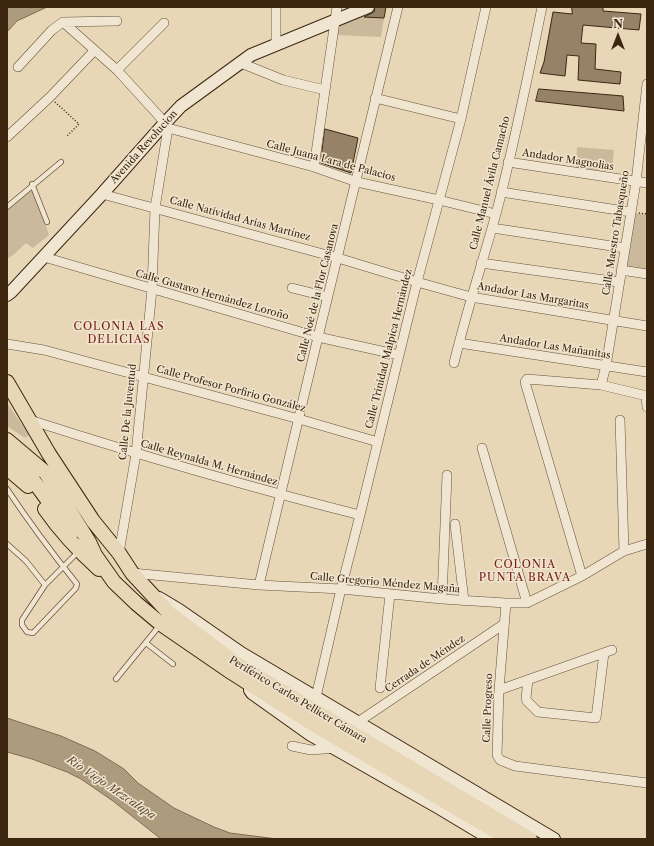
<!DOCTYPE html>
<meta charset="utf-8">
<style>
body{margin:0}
#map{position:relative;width:654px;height:846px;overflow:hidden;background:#e7d7b7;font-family:"Libre Caslon Text",serif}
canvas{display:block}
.frame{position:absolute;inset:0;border:8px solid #3d2610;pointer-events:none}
.north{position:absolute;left:598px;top:16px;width:40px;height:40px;-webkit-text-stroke:3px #efe5d0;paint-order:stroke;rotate:0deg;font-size:11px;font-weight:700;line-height:16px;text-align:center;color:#3d2610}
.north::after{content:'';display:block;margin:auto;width:14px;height:18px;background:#3d2610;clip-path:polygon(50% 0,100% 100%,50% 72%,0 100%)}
</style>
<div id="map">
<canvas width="654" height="846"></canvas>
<div class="frame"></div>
<div class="north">N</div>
</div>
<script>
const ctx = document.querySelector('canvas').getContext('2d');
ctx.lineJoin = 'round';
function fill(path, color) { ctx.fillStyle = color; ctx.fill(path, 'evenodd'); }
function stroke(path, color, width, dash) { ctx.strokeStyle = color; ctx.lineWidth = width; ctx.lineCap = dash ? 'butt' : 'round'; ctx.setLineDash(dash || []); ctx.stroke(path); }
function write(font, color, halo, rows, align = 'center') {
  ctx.font = font + ' "Libre Caslon Text",serif'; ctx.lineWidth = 3; ctx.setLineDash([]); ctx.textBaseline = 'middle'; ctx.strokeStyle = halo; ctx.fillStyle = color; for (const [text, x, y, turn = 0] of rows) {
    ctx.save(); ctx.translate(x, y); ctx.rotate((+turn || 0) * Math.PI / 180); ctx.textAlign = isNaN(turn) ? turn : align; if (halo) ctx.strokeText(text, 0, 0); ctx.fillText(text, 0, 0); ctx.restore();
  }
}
const green = new Path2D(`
 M355 16 384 18 381 37 336 35 337 25Z
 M577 147 614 150 612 171 576 169Z
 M33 188 49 235 33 248 26 243 13 255 7 259V217L8 208Z
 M631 212 647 214V274L621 270Z
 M7 403 29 435 25 438 7 426Z`);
const water = new Path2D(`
 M7 7H47L17 21 7 32Z
 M7 718 61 736 95 751 124 769 138 783 174 808 214 827 230 833 277 839H161L113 801 81 779 67 772 32 759 7 752Z`);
const building = new Path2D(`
 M375 7H386L384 18 364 17 374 12Z
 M572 7H603V11L641 14 639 30 583 25 581 43 596 44 595 69 621 72 620 84 578 80 579 56 567 55 565 76 540 73 544 62 553 12 572 14Z
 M539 89 623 96 624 111 536 101Z
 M325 129 358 138 351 173 321 163Z`);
const path = new Path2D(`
 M55 102 79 124 67 136
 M639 213 647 214`);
const lane = new Path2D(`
 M32 184 47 222
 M7 207 61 162
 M7 489C29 522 52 553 77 584L76 588 33 633 27 632 22 625V620L45 585 79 551
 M7 544 26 561 45 585
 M146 643 173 664
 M116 679 160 625`);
const street = new Path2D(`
 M276 7V45
 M63 22 117 70 159 116 168 128 314 167 357 182 439 200 496 214
 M63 22 117 21
 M241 63 283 80 325 90
 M18 67 52 30 63 22
 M117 70 164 23
 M375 98 461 119
 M7 137 50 97 94 51
 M508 162 647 183
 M314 167 337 7
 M501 192 631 212
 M102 194 338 258 417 282 471 297 647 326
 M492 228 625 248
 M44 257 318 337 399 355
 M481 263 619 282
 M621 270 647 274
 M292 288 328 297
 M459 343 647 372
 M7 344 44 350 299 419 378 442
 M454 363C466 313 482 264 496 214 514 146 528 76 542 7
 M601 385 606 366 636 182 647 84
 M646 396 647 407
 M30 420C139 455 249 487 360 515
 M620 420 624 551
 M482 448 527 603
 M455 524 464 601
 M119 553 136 454 152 289 155 208 168 128
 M132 573 259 585 341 589 442 599 506 603H527L582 576 624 551 647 544
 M582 576 525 382 527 379 601 385 647 396
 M259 585 318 337 398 7
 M442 599 447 475
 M506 603 499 690 497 755 500 760 515 766 647 783
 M528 680 526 698 527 701 538 712 596 718 604 653
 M380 688 390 594
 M499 690 612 650
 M316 697 341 589 360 515 417 282 461 119 486 7
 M358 722 504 624
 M292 746 311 750 336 748`);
const secondary = new Path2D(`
 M7 295 11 292 102 194 164 124 181 106 251 55 368 7
 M159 598 179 610 241 653 554 839
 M250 690 252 693 311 735 441 809 491 839`);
const primary = new Path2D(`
 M7 382 49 454 93 521 119 553 132 573 169 613 237 664 530 839
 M7 440 46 473 89 542 95 555 114 582 136 603 161 624 228 670 316 726 509 839
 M7 453C27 468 40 491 56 511 61 518 70 524 76 530
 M7 468 28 486
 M45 509C61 532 79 551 99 569`);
const streetNames = [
 ["Avenida Revolucion",144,147,-48],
 ["Andador Magnolias",568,160,9],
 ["Calle Juana Lara de Palacios",331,161,15],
 ["Calle Manuel Ávila Camacho",490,183,-76],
 ["Calle Natividad Arias Martínez",240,219,15],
 ["Calle Maestro Tabasqueño",616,233,-81],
 ["Calle Noé de la Flor Casanova",318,293,-76],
 ["Calle Gustavo Hernández Loroño",212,295,16],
 ["Andador Las Margaritas",533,296,10],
 ["Andador Las Mañanitas",555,347,9],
 ["Calle Trinidad Malpica Hernández",389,349,-76],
 ["Calle Profesor Porfirio González",231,389,15],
 ["Calle De la Juventud",128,412,-84],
 ["Calle Reynalda M. Hernández",209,463,16],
 ["Calle Gregorio Méndez Magaña",385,583,5],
 ["Cerrada de Méndez",425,664,-34],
 ["Periférico Carlos Pellicer Cámara",298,700,31],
 ["Calle Progreso",488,708,-88]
];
const neighbourhoodNames = [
 ["COLONIA LAS",119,327],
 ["DELICIAS",119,340],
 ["COLONIA",525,565],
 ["PUNTA BRAVA",525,578]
];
const waterNames = [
 ["Río Viejo Mezcalapa",111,788,34]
];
fill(green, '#cab99b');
fill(water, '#ad9b7e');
stroke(water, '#806c52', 1);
fill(building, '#958267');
stroke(building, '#3d2610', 1);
stroke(lane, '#68523a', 6);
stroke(street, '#68523a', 10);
stroke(secondary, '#3d2610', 14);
stroke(primary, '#3d2610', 16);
stroke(path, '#3d2610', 1.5, [1, 2]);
stroke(lane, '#efe5d0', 4.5);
stroke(street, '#efe5d0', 9);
stroke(secondary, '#efe5d0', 12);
stroke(primary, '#e7d7b7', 14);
write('10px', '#3d2610', '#efe5d0', streetNames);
ctx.letterSpacing = '1px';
write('11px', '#7a1f14', '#efe5d0', neighbourhoodNames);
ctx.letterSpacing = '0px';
write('italic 11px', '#5f4931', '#efe5d0', waterNames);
</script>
